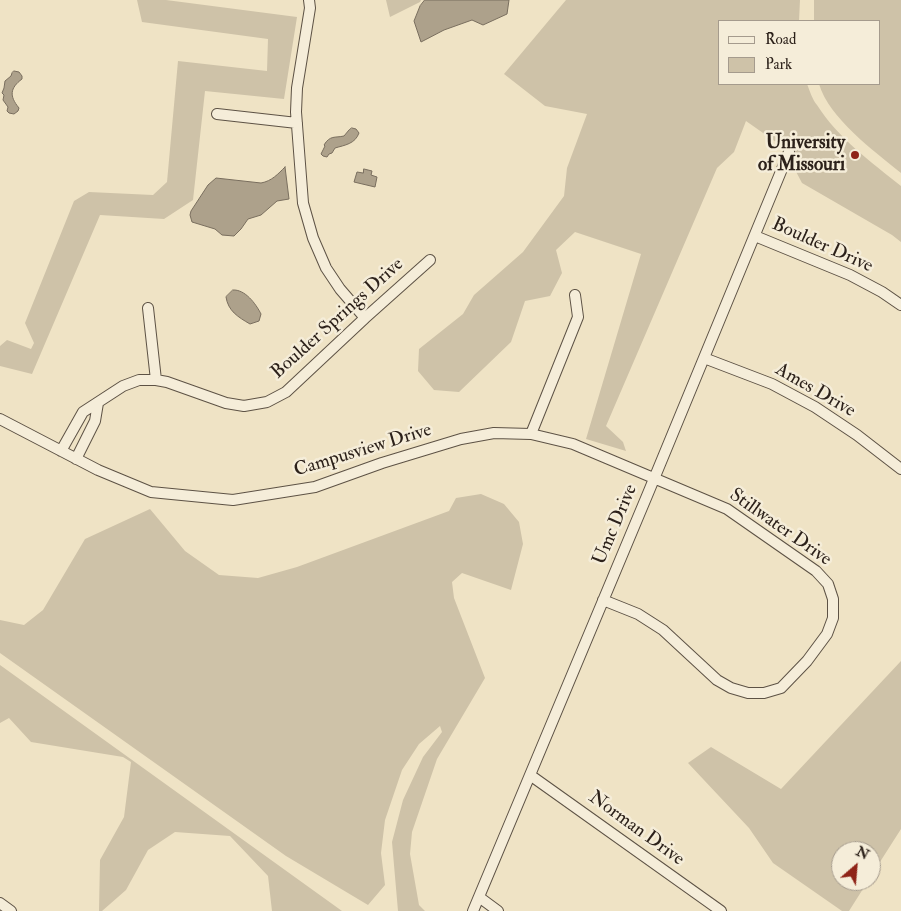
<!DOCTYPE html>
<style>
body{margin:0}
#map{position:relative;width:901px;height:911px;overflow:hidden;background:#efe3c5;font-family:"IM FELL Double Pica",serif}
canvas{display:block}
.legend{position:absolute;left:718px;top:20px;width:162px;height:65px;box-sizing:border-box;background:#f5edd9;border:1px solid #a59b8d;margin:0;padding:6px 9px;list-style:none;font-size:15px;color:#2c211a}
.legend li{display:flex;align-items:center;gap:10px;height:25px}
.legend b{width:25px;border:1px solid #a59b8d}
.north{position:absolute;left:831px;top:841px;width:50px;height:50px;box-sizing:border-box;background:#f5edd9;border:1px solid #a59b8d;border-radius:50%;rotate:27deg;font-size:14px;font-weight:700;line-height:20px;text-align:center;color:#2c211a}
.north::after{content:'';display:block;margin:auto;width:18px;height:22px;background:#8f2418;clip-path:polygon(50% 0,100% 100%,50% 72%,0 100%)}
</style>
<div id="map">
<canvas width="901" height="911"></canvas>
<ul class="legend">
<li><b style="height:6px;background:#f5edd9"></b>Road</li>
<li><b style="height:14px;background:#cec2a8"></b>Park</li>
</ul>
<div class="north">N</div>
</div>
<script>
const ctx = document.querySelector('canvas').getContext('2d');
ctx.lineJoin = 'round';
function fill(path, color) { ctx.fillStyle = color; ctx.fill(path, 'evenodd'); }
function stroke(path, color, width, dash) { ctx.strokeStyle = color; ctx.lineWidth = width; ctx.lineCap = dash ? 'butt' : 'round'; ctx.setLineDash(dash || []); ctx.stroke(path); }
function write(font, color, halo, rows, align = 'center') {
  ctx.font = font + ' "IM FELL Double Pica",serif'; ctx.lineWidth = 5; ctx.setLineDash([]); ctx.textBaseline = 'middle'; ctx.strokeStyle = halo; ctx.fillStyle = color; for (const [text, x, y, turn = 0] of rows) {
    ctx.save(); ctx.translate(x, y); ctx.rotate((+turn || 0) * Math.PI / 180); ctx.textAlign = isNaN(turn) ? turn : align; if (halo) ctx.strokeText(text, 0, 0); ctx.fillText(text, 0, 0); ctx.restore();
  }
}
const green = new Path2D(`
 M137 0H166L297 17 284 99 205 91 193 200 164 219 100 215 32 374 0 366V346L7 340 31 349 34 343 25 323 74 201 89 192 153 195 167 182 178 61 267 71 268 39 142 22Z
 M386 0H421L420 2 390 17Z
 M566 0H800L799 21H720V84H807C810 91 812 99 817 105 838 138 871 162 901 186V242L892 235 802 183 783 147 746 121 734 152 717 168 606 426 623 442 626 451 586 439 641 254 575 232 556 250 562 273 550 296 525 301 511 342 459 392 434 390 418 371 419 349 463 314 474 295 523 252 564 196 567 168 587 114 545 106 504 74Z
 M814 0H901V173C874 151 829 118 819 84H880V21H814Z
 M481 494 504 504 519 522 523 544 511 590 462 573 452 582 454 598 485 678 437 759 412 832 410 854 419 905 425 911H398L392 842 403 800 423 757 442 732 440 726 419 744 402 770 385 820 381 853 385 885 368 905 286 856 0 653V620L24 625 43 610 85 539 150 509 185 551 219 575 258 578 297 567 449 511 456 498Z
 M901 661V829L871 876V851H841V881H868L849 911H842L773 863 749 828 688 763 711 747 781 789Z
 M0 665 342 911H272L268 876 230 836 175 832 148 850 126 890 102 911H99L100 860 124 817 131 762 123 757 31 742 9 718 0 723Z`);
const water = new Path2D(`
 M425 0H509L507 14 483 25 472 20 444 30 421 42 414 21 420 6Z
 M14 71 19 72 22 76V79C10 88 9 96 19 108L18 111 14 114 9 113 7 111 8 107 3 100 4 95 2 93 4 88 5 81 11 76 12 73Z
 M352 128 356 129 359 133C355 144 345 145 335 148L332 153 329 154 327 157 323 156 321 154 325 146 324 145C330 135 335 138 344 136L349 130Z
 M285 167 289 199 277 201 261 215 248 219 241 229 234 236 222 235 215 229 192 222 190 215 191 211 208 185 216 178 261 183C272 181 278 174 285 167Z
 M364 169 372 171 371 175 377 177 375 187 354 182 357 172 363 173Z
 M233 290C245 289 256 304 261 314L259 321 250 324C238 317 228 311 226 297Z`);
const minor = new Path2D(`
 M309 0 310 8 297 88 296 112 303 203 313 238 326 268 340 289 365 318
 M217 114 297 123
 M755 236 850 275 882 292 901 305
 M148 308 156 380
 M704 358 772 384 815 407 857 435 901 469
 M0 419 98 470 151 492 233 500 315 487 382 463 461 439 494 433 531 434 573 444 727 509 816 571 828 584 833 599V618L827 634 807 661 781 688 764 693H748L731 688 717 680 663 630 638 614 603 600
 M531 434 578 317 575 295
 M61 451 83 412 123 386 139 380H156L167 382 226 403 244 406 267 402 286 392 365 318 430 260
 M76 459 95 421 98 403
 M530 775 721 911
 M479 897 498 911
 M0 903 11 911
 M473 911 649 491 789 152`);
const markers = [
 [855,155,5,"#8f2418"]
];
const poiNames = [
 ["University",845,144],
 ["of Missouri",845,166]
];
const streetNames = [
 ["Boulder Drive",822,246,24],
 ["Boulder Springs Drive",338,319,-42],
 ["Ames Drive",815,391,30],
 ["Campusview Drive",363,451,-17],
 ["Umc Drive",616,525,-67],
 ["Stillwater Drive",780,528,35],
 ["Norman Drive",636,829,36]
];
fill(green, '#cec2a8');
fill(water, '#ada18b');
stroke(water, '#796e5e', 1);
stroke(minor, '#5d5245', 12);
stroke(minor, '#f5edd9', 10);
for (const [x, y, r, color] of markers) { const dot = new Path2D(); dot.arc(x, y, r, 0, 2 * Math.PI); ctx.fillStyle = color; ctx.fill(dot); stroke(dot, '#f5edd9', 2); }
write('bold 19px', '#2c211a', '#f5edd9', poiNames, 'right');
write('19px', '#2c211a', '#f5edd9', streetNames);
</script>
